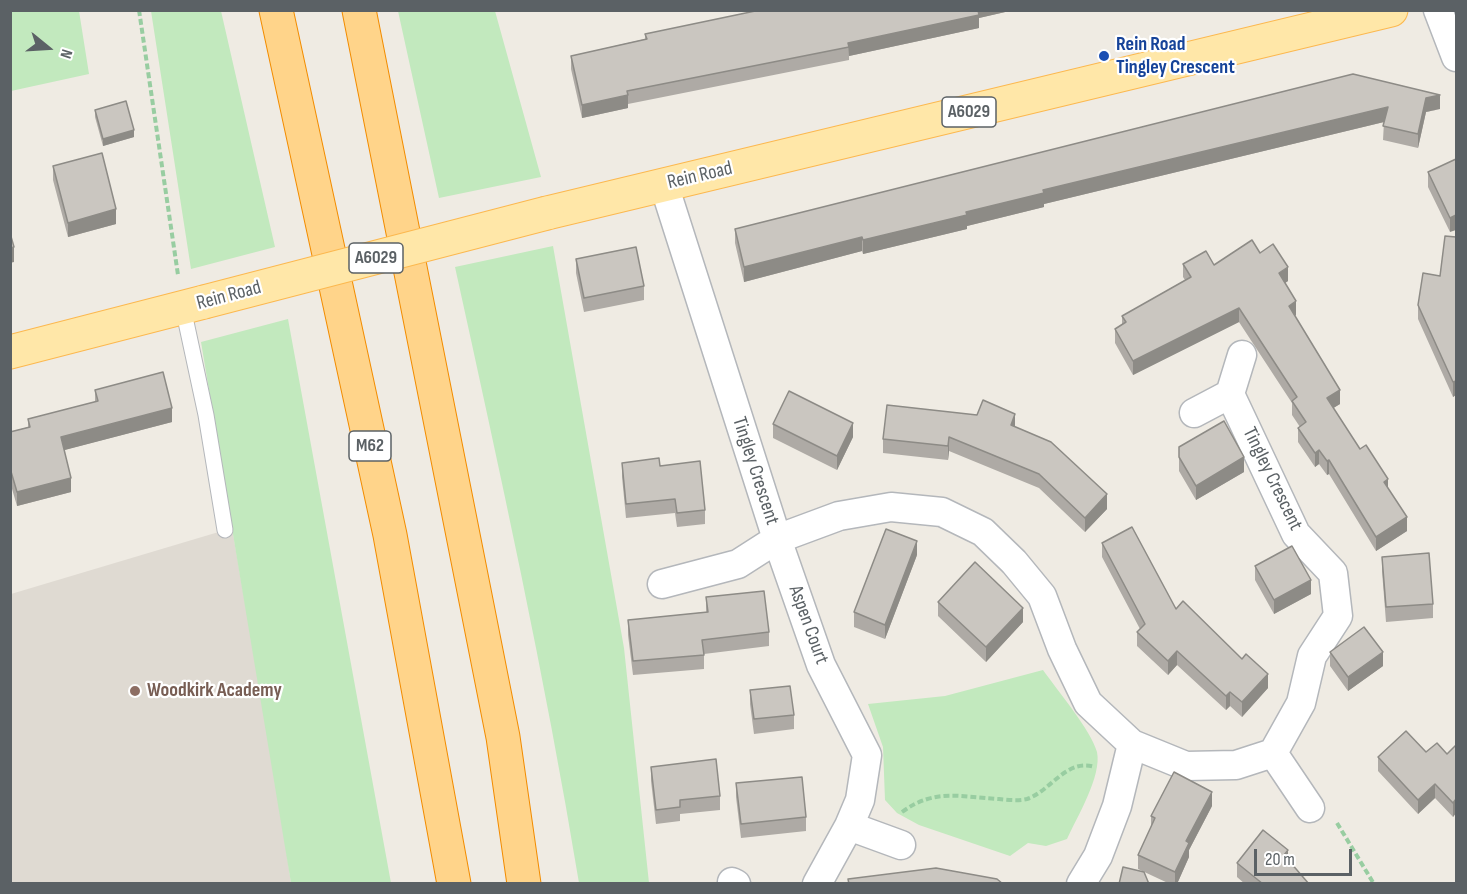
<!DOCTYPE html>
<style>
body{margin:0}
#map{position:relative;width:1467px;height:894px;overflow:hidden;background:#efebe3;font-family:"Sofia Sans Condensed",sans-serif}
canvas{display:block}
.frame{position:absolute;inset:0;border:12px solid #5b6165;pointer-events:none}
.north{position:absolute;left:18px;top:18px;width:60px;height:60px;-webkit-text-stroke:4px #fff;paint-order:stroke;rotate:108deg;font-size:16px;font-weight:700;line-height:24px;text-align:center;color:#5b6165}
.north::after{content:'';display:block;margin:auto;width:21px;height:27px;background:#5b6165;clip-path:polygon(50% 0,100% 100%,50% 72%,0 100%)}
.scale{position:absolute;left:1254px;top:849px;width:98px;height:27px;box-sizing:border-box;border:3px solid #5b6165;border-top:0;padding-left:8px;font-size:18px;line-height:21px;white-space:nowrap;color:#5b6165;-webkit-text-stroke:4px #fff;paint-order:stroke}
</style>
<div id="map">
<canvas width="1467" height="894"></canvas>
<div class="frame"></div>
<div class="north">N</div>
<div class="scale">20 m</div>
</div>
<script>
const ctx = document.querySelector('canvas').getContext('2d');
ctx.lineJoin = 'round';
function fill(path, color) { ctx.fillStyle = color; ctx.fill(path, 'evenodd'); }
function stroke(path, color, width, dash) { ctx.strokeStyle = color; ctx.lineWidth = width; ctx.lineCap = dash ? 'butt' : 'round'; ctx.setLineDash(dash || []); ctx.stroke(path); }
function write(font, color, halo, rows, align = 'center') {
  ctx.font = font + ' "Sofia Sans Condensed",sans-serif'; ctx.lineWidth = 4.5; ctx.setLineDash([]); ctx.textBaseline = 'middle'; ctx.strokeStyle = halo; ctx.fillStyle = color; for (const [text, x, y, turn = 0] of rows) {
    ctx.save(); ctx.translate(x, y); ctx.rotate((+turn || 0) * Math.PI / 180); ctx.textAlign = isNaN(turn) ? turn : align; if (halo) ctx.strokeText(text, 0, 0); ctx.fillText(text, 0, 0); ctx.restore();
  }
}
const education = new Path2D(`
 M232 528 277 787 291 883 11 884V594Z`);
const green = new Path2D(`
 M10 11H79L89 74 11 91Z
 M151 11H221L275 247 191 269Z
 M398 11H495L541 177 439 198Z
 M553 246 624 648 649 883H579C545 676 500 472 455 267Z
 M288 319 391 883H291L201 342Z
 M1043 670C1057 690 1091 730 1097 752 1102 776 1077 817 1067 839L1046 846 1028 843 1010 856 919 825 897 813 885 800 883 747 868 704 945 696Z`);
const path = new Path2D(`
 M139 10 178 275
 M902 812C935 788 960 797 999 799 1007 800 1019 801 1027 799 1051 791 1066 758 1095 767
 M1337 823 1374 884`);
const lane = new Path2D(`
 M183 308 206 415 225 530`);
const street = new Path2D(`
 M1438 10 1456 57
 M664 185 777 539 839 516 891 507 942 512 983 532 1014 562 1042 596 1062 649 1088 703 1132 744 1186 766 1236 765 1273 753 1301 703 1312 656 1338 616 1333 573 1296 534 1230 394
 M1194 413 1230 394 1242 355
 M662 584 738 564 777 539 821 665 867 755 860 800 849 826 817 884
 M1273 753 1310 808
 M849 826 901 845
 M732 882 736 884
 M1081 884 1098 856 1117 806 1132 744`);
const primary = new Path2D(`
 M547 213 1391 10
 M10 352 204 302`);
const highway = new Path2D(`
 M276 10 390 535 454 884
 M359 10 503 737 524 884`);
const primaryBridge = new Path2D(`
 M204 302 547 213`);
const wall = new Path2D(`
 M760 10H1014L979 18V28L849 56V60L628 104V108L582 118 571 69V56L645 39V34Z
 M1440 109 1426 112 1418 148 1383 140 1384 122 1044 204V207L967 226V229L863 254 862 251 744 282 735 243V229Z
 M95 110 134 137 103 146 95 117Z
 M1456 159 1450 232 1428 187V172Z
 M53 166 116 224 68 237 53 180Z
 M1456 237V395L1453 397 1418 319V305L1440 276Z
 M1260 253 1288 281 1285 283 1296 315 1295 316 1340 404 1333 408 1360 449 1388 488 1407 531 1376 551 1329 474 1327 475 1319 464 1315 467 1298 442V428L1300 427 1292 415V403L1239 322 1133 375 1115 343V329L1122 324V316L1185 280 1183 277V264L1214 265Z
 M576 259 644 286V300L584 312 576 273Z
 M95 390 172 422 64 450 71 492 17 506 10 482V432L28 427V419L95 402Z
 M773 424 853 437 837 470 773 438Z
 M1015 427 1107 509 1085 532 1039 488 949 451 948 460 883 453V439Z
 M1179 447 1244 472 1196 500 1179 471Z
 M622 463 660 466 705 510V524L677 527 675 513 626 518 622 477Z
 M1102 543 1268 688 1242 717 1230 706 1226 710 1177 665 1168 675 1137 646V632L1140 629 1102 557Z
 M917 555 885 639 854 627V612Z
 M1382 557 1433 604V618L1386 622 1382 571Z
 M1255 566 1311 594 1274 614 1255 580Z
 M706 597 769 632V646L704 654V669L633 675 628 635V620L706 612Z
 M938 602 1023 622 986 662 938 616Z
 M1330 652 1383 666 1348 691 1330 666Z
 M750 690 794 715V729L754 734 750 704Z
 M1456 745V813L1453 817 1435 798 1418 814 1378 771V757L1426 752 1447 754Z
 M651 767 720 796V810L680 814V821L656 824 651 781Z
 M736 783 806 817V831L741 838 736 797Z
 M1212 806 1189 850V857L1177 884H1170L1138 869V855L1151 828V816Z
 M1288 860 1309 884H1245L1237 877V863Z`);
const shadedWall = new Path2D(`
 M977 10H1014L979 18V28L849 56 848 43Z
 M628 95V108L582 118V105Z
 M1440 95V109L1426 112 1418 148V134L1426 98Z
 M1388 107V121L1044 204V207L967 226V229L863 254V240L1043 190Z
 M134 130V137L103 146V139Z
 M116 209V224L68 237V223Z
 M1456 215V230L1450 232V218Z
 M862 237V251L744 282V267Z
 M14 247V262L10 263V248Z
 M1288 267V281L1279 287V273Z
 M1296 301V315L1289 319V306Z
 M1239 308V322L1133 375V361Z
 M1456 381V395L1453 397V382Z
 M1340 390V404L1327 412V398Z
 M172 408V422L61 451V437Z
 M1015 414V428L1011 425Z
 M853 423V437L837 470V456Z
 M949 437V451L948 460V446Z
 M1319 450V464L1315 467V453Z
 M1244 457V472L1196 500V486Z
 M1329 460V474L1327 475V461Z
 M71 478V492L17 506V492Z
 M1388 479V493L1384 482Z
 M1107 494V509L1085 532V518Z
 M1407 517V531L1376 551V537Z
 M917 541V555L885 639V625Z
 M1311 580V594L1274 614V600Z
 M1023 608V622L986 662V647Z
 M1177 651V665L1168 675V661Z
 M1383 652V666L1348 691V677Z
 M1268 674V688L1242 717V702Z
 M1230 692V706L1226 710V696Z
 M1435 784V798L1418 814V800Z
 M1212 792V806L1189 850V857L1177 884H1175V872L1186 841Z
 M1456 799V813L1453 817V803Z
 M1288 850V864L1284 855Z`);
const building = new Path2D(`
 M760 10H978L979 15 848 43 849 47 627 91 628 95 582 105 571 56 647 39 645 34Z
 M1353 74 1440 95 1426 98 1418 134 1383 126 1388 107 1043 190 1044 193 966 212 967 215 863 240 862 237 744 267 735 229Z
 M126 101 134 130 103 139 95 110Z
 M102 153 116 209 68 223 53 166Z
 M1456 159V215L1450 218 1428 172Z
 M10 233 14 247 10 248Z
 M1445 236 1456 237V381L1453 382 1418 305 1423 273 1440 276Z
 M1252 240 1260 253 1273 244 1288 267 1279 273 1296 301 1289 306 1340 390 1327 398 1360 449 1366 445 1388 479 1384 482 1407 517 1376 537 1329 460 1327 461 1319 450 1315 453 1298 428 1306 422 1292 401 1297 397 1239 308 1133 361 1115 329 1126 322 1122 316 1191 277 1183 264 1206 251 1214 265Z
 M636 247 644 286 584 298 576 259Z
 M163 372 172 408 61 437 71 478 17 492 10 468V432L30 427 28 419 98 401 95 390Z
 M789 391 853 423 837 456 773 424Z
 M983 400 1015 414 1011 425 1051 442 1107 494 1085 518 1039 474 949 437 948 446 883 439 887 405 977 415Z
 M1224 421 1244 457 1196 486 1179 457V447Z
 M659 458 660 466 700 461 705 510 677 513 675 499 626 504 622 463Z
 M1132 527 1176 609 1183 601 1242 659 1246 654 1268 674 1242 702 1230 692 1226 696 1177 651 1168 661 1137 632 1145 624 1102 543Z
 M886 529 917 541 885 625 854 612Z
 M1292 546 1311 580 1274 600 1255 566Z
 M1429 553 1433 604 1386 607 1382 557Z
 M975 562 1023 608 986 647 938 602Z
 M764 591 769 632 702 640 704 655 633 661 628 620 708 612 706 597Z
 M1364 627 1383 652 1348 677 1330 652Z
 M790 686 794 715 754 719 750 690Z
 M1406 731 1426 752 1437 743 1447 754 1456 745V799L1453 803 1435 784 1418 800 1378 757Z
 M716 759 720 796 680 800V807L656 810 651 767Z
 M1174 772 1212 792 1186 841 1189 843 1175 872 1138 855 1155 818 1151 816Z
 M802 777 806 817 741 824 736 783Z
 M1263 830 1288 850 1284 855 1309 884H1263L1237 863Z
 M1123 867 1144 872 1149 884H1119Z
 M936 868 997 879 1003 884H849L848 879Z`);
const markers = [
 [1104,56,6,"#1a4fb4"],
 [135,691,6,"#8d6e63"]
];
const shields = [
 [969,112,54],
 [376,258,54],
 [370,446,42]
];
const shieldNames = [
 ["A6029",969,112],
 ["A6029",376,258],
 ["M62",370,446]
];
const transitNames = [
 ["Rein Road",1116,45],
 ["Tingley Crescent",1116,68]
];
const streetNames = [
 ["Rein Road",700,176,-13],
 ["Rein Road",229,296,-15],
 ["Tingley Crescent",755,471,72],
 ["Tingley Crescent",1272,479,64],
 ["Aspen Court",808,625,70]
];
const educationNames = [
 ["Woodkirk Academy",147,691]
];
fill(education, '#dfdad2');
fill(green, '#c2e9be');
stroke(lane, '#b4b7bb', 17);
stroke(street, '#b4b7bb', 31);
stroke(primary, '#fcb84f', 35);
stroke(highway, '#f28c00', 35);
stroke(path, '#98cda1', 4, [6, 3]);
stroke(lane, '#fff', 15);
stroke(street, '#fff', 28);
stroke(primary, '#ffe7a8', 33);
stroke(highway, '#ffd48a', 33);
stroke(primaryBridge, '#fcb84f', 35, []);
stroke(primaryBridge, '#ffe7a8', 33);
fill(wall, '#aeaaa5');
fill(shadedWall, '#8d8b86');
fill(building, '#cac6c0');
stroke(building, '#8d8b86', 1.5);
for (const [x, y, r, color] of markers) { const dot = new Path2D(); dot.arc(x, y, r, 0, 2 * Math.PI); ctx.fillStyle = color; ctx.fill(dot); stroke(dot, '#fff', 2); }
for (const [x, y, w] of shields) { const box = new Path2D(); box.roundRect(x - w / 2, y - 15, w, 30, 4.5); ctx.fillStyle = '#fff'; ctx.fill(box); stroke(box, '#5b6165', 1.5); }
write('bold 18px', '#5b6165', null, shieldNames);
write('bold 20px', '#164399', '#fff', transitNames, 'left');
write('20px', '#5b6165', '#fff', streetNames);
write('bold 20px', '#785e54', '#fff', educationNames, 'left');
</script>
